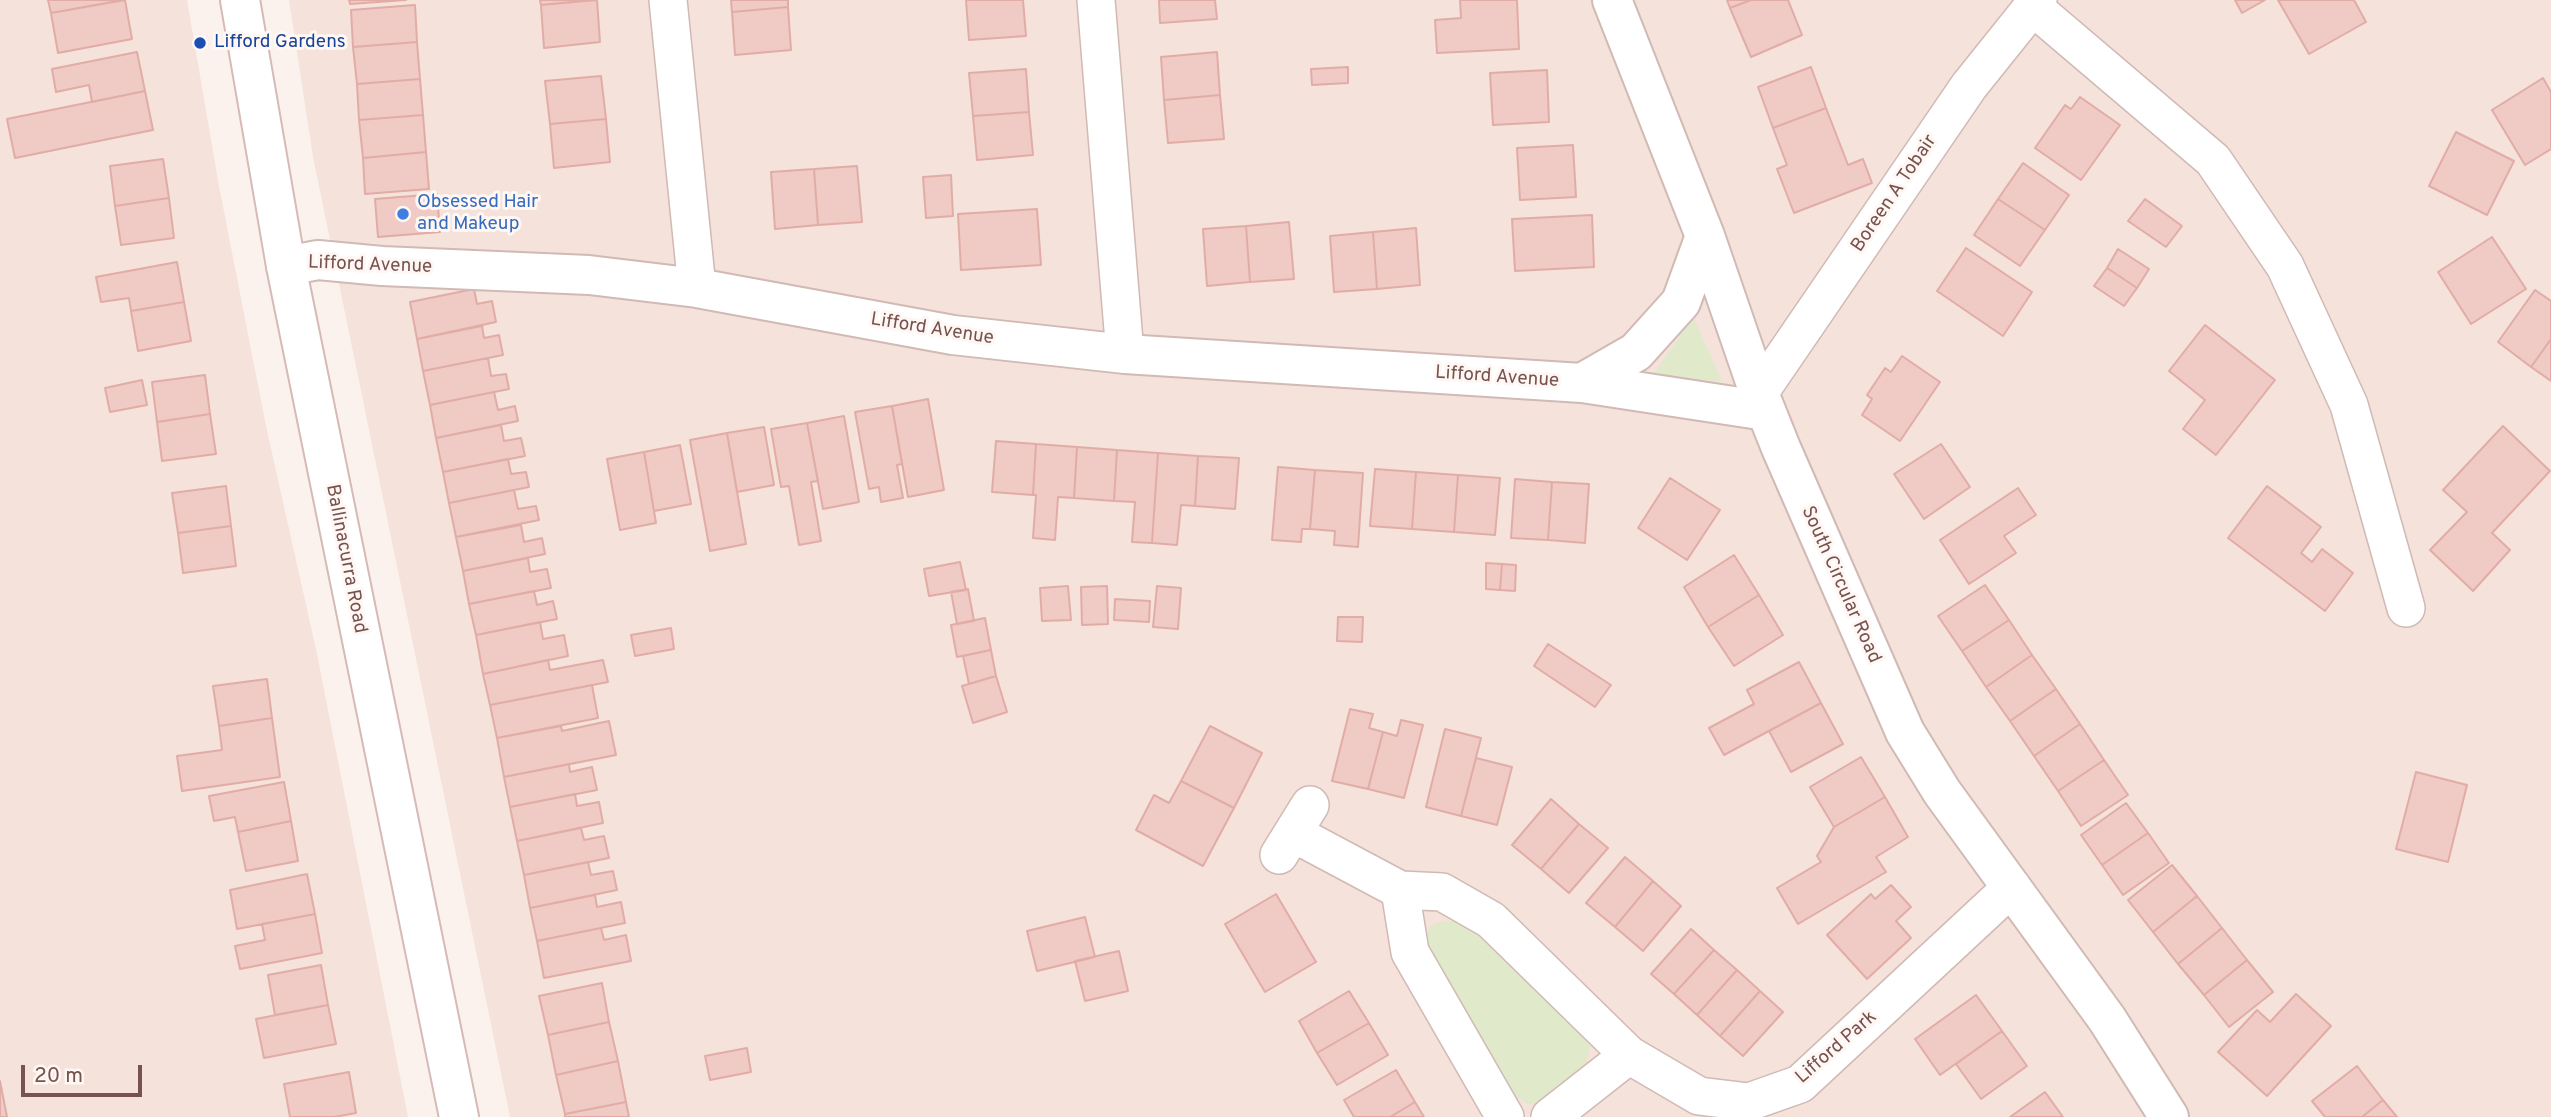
<!DOCTYPE html>
<style>
body{margin:0}
#map{position:relative;width:2551px;height:1117px;overflow:hidden;background:#fcf2ed;font-family:Overpass,sans-serif}
canvas{display:block}
.scale{position:absolute;left:21px;top:1065px;width:121px;height:32px;box-sizing:border-box;border:4px solid #77524f;border-top:0;padding-left:9px;font-size:21px;line-height:24px;white-space:nowrap;color:#77524f;-webkit-text-stroke:5px #fef7f3;paint-order:stroke}
</style>
<div id="map">
<canvas width="2551" height="1117"></canvas>
<div class="scale">20 m</div>
</div>
<script>
const ctx = document.querySelector('canvas').getContext('2d');
ctx.lineJoin = 'round';
function fill(path, color) { ctx.fillStyle = color; ctx.fill(path, 'evenodd'); }
function stroke(path, color, width, dash) { ctx.strokeStyle = color; ctx.lineWidth = width; ctx.lineCap = dash ? 'butt' : 'round'; ctx.setLineDash(dash || []); ctx.stroke(path); }
function write(font, color, halo, rows, align = 'center') {
  ctx.font = font + ' Overpass,sans-serif'; ctx.lineWidth = 6; ctx.setLineDash([]); ctx.textBaseline = 'middle'; ctx.strokeStyle = halo; ctx.fillStyle = color; for (const [text, x, y, turn = 0] of rows) {
    ctx.save(); ctx.translate(x, y); ctx.rotate((+turn || 0) * Math.PI / 180); ctx.textAlign = isNaN(turn) ? turn : align; if (halo) ctx.strokeText(text, 0, 0); ctx.fillText(text, 0, 0); ctx.restore();
  }
}
const residential = new Path2D(`
 M0 0H187L219 186 266 426 317 654 408 1117H0Z
 M289 0H2551V1117H510L313 157Z`);
const green = new Path2D(`
 M1693 317 1722 381 1651 378Z
 M1443 921 1462 922 1579 1025 1590 1046 1584 1071 1541 1105 1527 1104 1509 1091 1430 959 1425 937 1431 925Z`);
const building = new Path2D(`
 M48 0H123L51 13Z
 M125 0 132 39 58 53 51 13Z
 M349 0H406L350 4Z
 M540 0H591L541 5Z
 M597 0 600 42 544 48 541 5Z
 M731 0H788V7L732 12Z
 M966 0H1023L1026 36 969 40Z
 M1159 0H1215L1217 19 1160 23Z
 M1460 0H1517L1519 49 1437 53 1435 20 1461 18Z
 M1727 0H1751L1730 8Z
 M1751 0H1788L1802 35 1751 57 1730 8Z
 M2235 0H2265L2242 13Z
 M2278 0H2354L2366 22 2309 54Z
 M415 5 417 42 353 47 351 10Z
 M788 7 791 50 735 55 732 12Z
 M417 42 420 79 357 84 353 47Z
 M137 52 145 91 92 102 89 85 56 92 52 69Z
 M1217 52 1220 95 1164 100 1161 57Z
 M1348 67V83L1312 85 1311 69Z
 M1811 67 1826 108 1773 128 1758 87Z
 M1026 69 1029 112 973 116 969 73Z
 M1547 70 1549 122 1493 125 1490 73Z
 M601 76 606 119 550 124 545 81Z
 M2543 78 2551 92V149L2525 165 2492 110Z
 M420 79 423 115 359 120 357 84Z
 M145 91 153 130 15 158 7 119Z
 M1220 95 1224 139 1168 143 1164 100Z
 M2080 97 2120 125 2081 180 2035 148 2065 105 2071 109Z
 M1826 108 1848 165 1863 159 1872 183 1794 213 1777 169 1787 165 1773 128Z
 M1029 112 1033 155 977 160 973 116Z
 M423 115 426 152 363 158 359 120Z
 M606 119 610 162 554 168 550 124Z
 M2456 132 2514 161 2487 215 2429 186Z
 M1573 145 1576 197 1520 200 1517 148Z
 M426 152 429 189 365 194 363 158Z
 M163 159 169 198 115 206 110 166Z
 M2023 163 2069 195 2045 230 1998 199Z
 M857 166 862 222 818 225 814 169Z
 M814 169 818 225 775 229 771 172Z
 M951 175 953 216 926 218 923 177Z
 M437 194 440 232 378 237 375 199Z
 M169 198 174 238 121 245 115 206Z
 M1998 199 2045 230 2020 266 1974 235Z
 M2145 199 2182 226 2166 247 2128 221Z
 M1037 209 1041 265 961 270 958 214Z
 M1592 215 1594 267 1515 271 1512 219Z
 M1289 222 1294 279 1250 282 1246 226Z
 M1246 226 1250 282 1207 286 1203 229Z
 M1416 228 1420 285 1377 289 1373 232Z
 M1373 232 1377 289 1334 292 1330 236Z
 M2492 237 2526 289 2471 324 2438 272Z
 M1966 248 2032 292 2003 336 1937 291Z
 M2118 249 2149 269 2137 288 2107 268Z
 M177 262 184 302 131 311 129 298 101 302 96 277Z
 M2107 268 2137 288 2124 306 2094 286Z
 M474 289 477 304 492 301 496 322 417 339 410 302Z
 M2535 290 2551 301V339L2531 367 2498 342Z
 M184 302 191 341 138 351 131 311Z
 M2205 325 2275 380 2216 455 2183 429 2205 400 2169 371Z
 M482 326 484 338 499 335 503 355 423 371 417 339Z
 M2551 339V381L2531 367Z
 M1902 356 1940 382 1900 441 1862 415 1872 399 1867 395 1885 368 1891 372Z
 M488 358 491 376 506 374 509 389 430 405 423 371Z
 M205 375 210 414 157 422 152 382Z
 M142 380 147 405 110 412 105 388Z
 M494 392 498 410 515 406 518 421 436 438 430 405Z
 M928 399 944 490 908 497 892 406Z
 M892 406 902 464 897 465 903 498 881 502 879 487 869 489 855 412Z
 M210 414 216 454 162 461 157 422Z
 M844 416 859 502 823 509 807 423Z
 M807 423 818 481 811 482 821 541 799 545 789 486 781 487 771 429Z
 M501 425 504 441 521 438 525 456 443 472 436 438Z
 M2503 426 2550 471 2492 533 2510 550 2473 591 2430 550 2467 512 2443 490Z
 M764 427 774 485 737 492 727 433Z
 M727 433 746 544 710 551 690 440Z
 M996 441 1036 444 1033 495 992 492Z
 M1036 444 1077 447 1074 498 1058 497 1055 540 1033 538 1036 495H1033Z
 M1941 444 1970 487 1924 519 1894 474Z
 M680 445 691 504 654 511 644 452Z
 M1077 447 1117 450 1114 501 1074 498Z
 M1117 450 1158 453 1152 543 1132 542 1135 502 1114 501Z
 M644 452 656 523 620 530 607 459Z
 M1158 453 1198 456 1195 506 1181 505 1177 545 1152 543Z
 M1198 456 1239 458 1235 509 1195 506Z
 M508 459 511 474 526 472 529 487 449 503 443 472Z
 M1278 467 1315 470 1310 529H1302L1301 542 1272 540Z
 M1375 469 1416 472 1412 529 1370 526Z
 M1315 470 1363 473 1358 547 1334 545 1335 531 1310 529Z
 M1416 472 1458 475 1454 532 1412 529Z
 M1458 475 1500 478 1495 535 1454 532Z
 M1670 478 1720 510 1687 560 1638 528Z
 M1515 479 1552 482 1548 540 1511 538Z
 M1552 482 1589 484 1585 543 1548 540Z
 M226 486 231 526 178 533 172 493Z
 M2267 486 2321 527 2301 553 2312 562 2322 549 2353 573 2325 611 2228 538Z
 M2018 488 2036 515 2004 536 2016 553 1969 584 1940 540Z
 M514 490 518 509 536 506 539 520 456 537 449 503Z
 M521 525 524 542 542 538 545 554 463 571 456 537Z
 M231 526 236 566 183 573 178 533Z
 M1734 555 1759 595 1708 627 1684 587Z
 M528 558 530 572 547 569 551 588 469 604 463 571Z
 M960 562 966 590 929 596 924 569Z
 M1486 563 1502 564 1500 590 1486 589Z
 M1502 564 1516 565 1515 591 1500 590Z
 M1985 585 2009 620 1962 651 1938 616Z
 M1068 586 1071 620 1042 621 1040 588Z
 M1107 586 1108 624 1082 625 1081 587Z
 M1157 586 1181 588 1178 629 1153 627Z
 M968 589 974 621 957 624 951 592Z
 M534 591 537 605 553 601 557 619 476 635 469 604Z
 M1759 595 1783 635 1734 666 1708 627Z
 M1115 599 1150 601 1149 622 1114 620Z
 M1338 617H1363L1362 642 1337 641Z
 M985 618 991 650 957 657 951 625Z
 M2009 620 2032 655 1986 687 1962 651Z
 M540 622 543 639 564 635 568 656 483 674 476 635Z
 M671 628 674 649 635 656 631 635Z
 M1548 644 1611 685 1595 707 1534 666Z
 M991 650 996 676 969 684 963 656Z
 M2032 655 2056 689 2010 721 1986 687Z
 M548 660 550 670 603 660 608 682 490 705 483 674Z
 M1799 662 1821 703 1724 755 1709 728 1754 704 1747 690Z
 M996 676 1007 712 973 723 962 686Z
 M267 679 272 718 219 726 213 686Z
 M592 685 598 718 497 738 490 705Z
 M2056 689 2080 724 2034 756 2010 721Z
 M1821 703 1843 744 1791 772 1769 731Z
 M1350 709 1373 714 1369 728 1383 732 1368 789 1332 781Z
 M272 718 280 777 182 791 177 756 222 750 219 726Z
 M1401 720 1423 725 1404 798 1368 789 1383 732 1397 736Z
 M609 721 616 755 504 777 497 738 561 726 562 731Z
 M2080 724 2104 760 2058 791 2034 756Z
 M1210 726 1262 753 1234 808 1181 781Z
 M1445 729 1481 738 1461 816 1426 807Z
 M1861 757 1885 797 1834 827 1810 787Z
 M1476 758 1512 767 1497 825 1461 816Z
 M2104 760 2128 795 2081 826 2058 791Z
 M569 764 570 772 592 767 597 790 510 807 504 777Z
 M2416 772 2467 785 2448 862 2396 849Z
 M1181 781 1234 808 1203 866 1136 830 1154 795 1169 803Z
 M284 782 291 821 238 832 235 817 214 821 209 796Z
 M575 794 577 806 599 802 603 823 517 841 510 807Z
 M1885 797 1908 837 1876 857 1886 872 1798 924 1777 888 1821 862 1817 856 1834 827Z
 M1551 799 1579 824 1541 869 1512 845Z
 M2126 803 2148 833 2102 865 2081 835Z
 M291 821 298 861 246 871 238 832Z
 M1579 824 1608 848 1569 893 1541 869Z
 M581 828 584 840 604 836 609 858 524 875 517 841Z
 M2148 833 2169 863 2123 895 2102 865Z
 M1625 857 1653 881 1615 927 1586 903Z
 M588 862 591 875 613 871 617 890 530 908 524 875Z
 M2172 865 2197 896 2153 932 2128 900Z
 M307 874 315 914 237 929 230 890Z
 M1653 881 1681 906 1643 951 1615 927Z
 M1891 885 1911 907 1896 921 1911 938 1867 979 1827 935 1871 894 1875 899Z
 M1276 894 1316 962 1265 992 1225 924Z
 M595 895 597 907 621 902 625 923 537 941 530 908Z
 M2197 896 2222 928 2178 964 2153 932Z
 M315 914 322 953 240 969 235 946 265 940 262 924Z
 M1085 917 1095 957 1037 971 1027 931Z
 M601 928 604 940 626 935 631 961 544 978 537 941Z
 M2222 928 2247 960 2204 995 2178 964Z
 M1691 929 1714 950 1674 994 1651 974Z
 M1714 950 1737 970 1697 1015 1674 994Z
 M1119 951 1128 991 1085 1001 1075 961Z
 M2247 960 2273 992 2229 1027 2204 995Z
 M321 965 328 1005 275 1015 268 975Z
 M1737 970 1760 991 1720 1036 1697 1015Z
 M602 983 609 1022 548 1035 539 996Z
 M1349 991 1369 1023 1317 1053 1299 1021Z
 M1760 991 1783 1012 1743 1056 1720 1036Z
 M2296 994 2331 1026 2267 1096 2218 1052 2257 1010 2270 1022Z
 M1976 995 2002 1031 1940 1075 1915 1039Z
 M328 1005 336 1044 264 1058 256 1019Z
 M609 1022 618 1061 556 1075 548 1035Z
 M1369 1023 1388 1055 1337 1085 1317 1053Z
 M2002 1031 2027 1066 1981 1099 1956 1064Z
 M747 1048 751 1072 710 1080 705 1056Z
 M618 1061 626 1102 565 1114 556 1075Z
 M2357 1066 2383 1100 2362 1117H2325L2312 1101Z
 M1396 1070 1415 1102 1390 1117H1354L1344 1100Z
 M349 1072 356 1113 334 1117H290L284 1084Z
 M0 1081 7 1117H0Z
 M2045 1092 2063 1117H2010Z
 M2383 1100 2397 1117H2362Z
 M626 1102 629 1117H565V1114Z
 M1415 1102 1424 1117H1390Z`);
const minor = new Path2D(`
 M668 0 697 288
 M1096 0 1125 354
 M2033 7 2213 160 2285 266 2349 405 2406 608
 M1759 393 1969 86 2038 0
 M1293 833 1400 890 1442 892 1491 920 1629 1055 1699 1096 1749 1102 1800 1084 2012 887
 M1279 855 1310 805
 M1400 890 1410 952 1505 1117
 M1550 1117 1629 1055`);
const tertiary = new Path2D(`
 M1612 0 1705 236 1759 393 1781 448 1905 732 1942 792 2107 1019 2169 1117
 M286 266 318 260 382 266 589 275 697 288 953 335 1125 354 1582 383 1766 411
 M1582 383 1636 352 1681 302 1705 236`);
const secondary = new Path2D(`
 M240 0 286 266 459 1117`);
const markers = [
 [200,43,7,"#1a4fb4"],
 [403,214,7,"#3f7fe0"]
];
const transitNames = [
 ["Lifford Gardens",214,43]
];
const streetNames = [
 ["Boreen A Tobair",1895,194,-56],
 ["Lifford Avenue",370,266,2],
 ["Lifford Avenue",932,330,9],
 ["Lifford Avenue",1497,378,4],
 ["Ballinacurra Road",345,559,79],
 ["South Circular Road",1840,585,66],
 ["Lifford Park",1837,1048,-41]
];
const shopNames = [
 ["Obsessed Hair",417,203],
 ["and Makeup",417,225]
];
fill(residential, '#f4e2db');
fill(green, '#e0eacb');
fill(building, '#f0cac5');
stroke(building, '#e2aca6', 2);
stroke(minor, '#d1b9b4', 40);
stroke(tertiary, '#d1b9b4', 42);
stroke(secondary, '#d6bab5', 42);
stroke(minor, '#fff', 37);
stroke(tertiary, '#fff', 38);
stroke(secondary, '#fff', 38);
for (const [x, y, r, color] of markers) { const dot = new Path2D(); dot.arc(x, y, r, 0, 2 * Math.PI); ctx.fillStyle = color; ctx.fill(dot); stroke(dot, '#fef7f3', 2.5); }
write('19px', '#164399', '#fef7f3', transitNames, 'left');
write('19px', '#77524f', '#fef7f3', streetNames);
write('19px', '#366cbe', '#fef7f3', shopNames, 'left');
</script>
